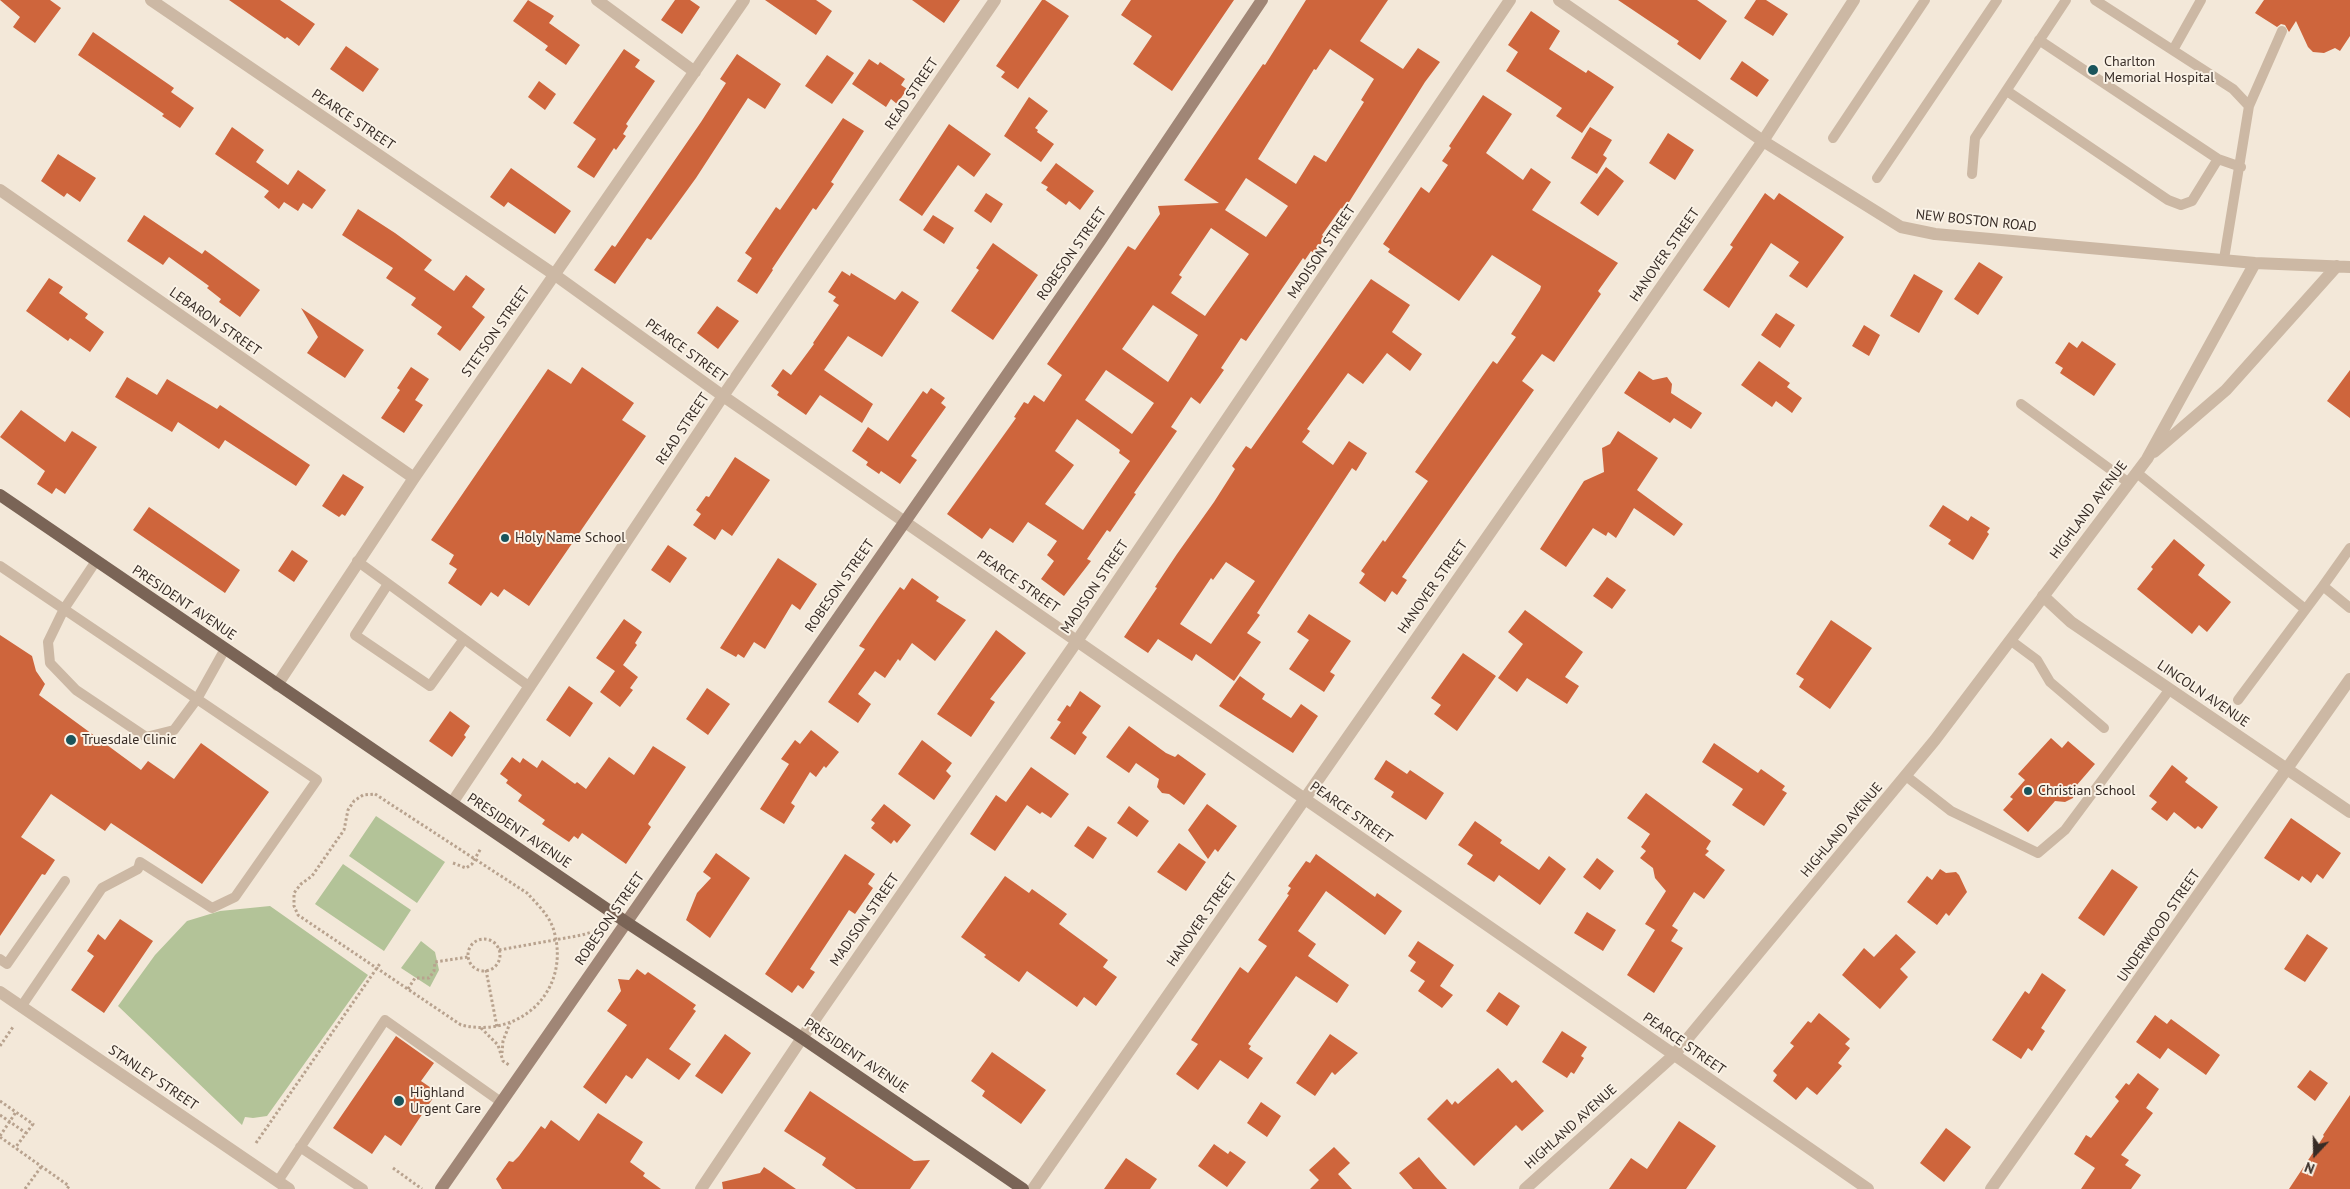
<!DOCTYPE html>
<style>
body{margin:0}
#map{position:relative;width:2350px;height:1189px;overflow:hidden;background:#f3e8d9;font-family:"PT Sans",sans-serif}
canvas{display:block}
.north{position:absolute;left:2290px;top:1129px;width:50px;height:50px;-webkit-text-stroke:4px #faf2e6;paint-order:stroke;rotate:201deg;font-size:14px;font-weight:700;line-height:20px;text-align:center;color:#372c26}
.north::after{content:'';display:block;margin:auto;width:18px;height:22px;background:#372c26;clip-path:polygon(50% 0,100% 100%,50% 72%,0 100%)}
</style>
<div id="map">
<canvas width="2350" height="1189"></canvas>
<div class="north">N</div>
</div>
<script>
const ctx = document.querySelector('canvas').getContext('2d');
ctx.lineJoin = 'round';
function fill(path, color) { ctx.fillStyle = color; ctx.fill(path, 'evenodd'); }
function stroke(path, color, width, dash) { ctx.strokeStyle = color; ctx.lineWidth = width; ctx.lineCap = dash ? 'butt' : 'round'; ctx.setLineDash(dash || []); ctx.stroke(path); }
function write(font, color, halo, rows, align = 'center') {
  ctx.font = font + ' "PT Sans",sans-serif'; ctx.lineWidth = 4; ctx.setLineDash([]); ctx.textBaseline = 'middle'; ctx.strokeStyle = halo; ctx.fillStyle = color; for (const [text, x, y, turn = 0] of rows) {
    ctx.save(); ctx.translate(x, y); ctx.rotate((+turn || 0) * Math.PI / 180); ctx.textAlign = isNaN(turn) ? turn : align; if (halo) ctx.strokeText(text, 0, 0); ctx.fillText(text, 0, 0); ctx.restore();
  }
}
const green = new Path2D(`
 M376 816 445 862 417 903 349 856Z
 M343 864 411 910 384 951 315 904Z
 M270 906 368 975 267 1116 253 1118 245 1117 242 1125 118 1006 155 955 187 921 220 911Z
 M421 941 435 952 439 970 430 987 401 968Z`);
const building = new Path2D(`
 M0 0H50L61 8 35 43 13 27 20 17Z
 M229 0H280L315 24 299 46 287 37 285 39Z
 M528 0 554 16 549 23 580 45 566 65 545 50 548 46 513 21Z
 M675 0H690L700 7 682 34 661 20Z
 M765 0H816L832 11 816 35Z
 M912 0H960L944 23Z
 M1042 0H1045L1069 16 1018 89 1001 77 1005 72 996 66Z
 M1131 0H1234L1172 91 1133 64 1152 36 1121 15Z
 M1306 0H1388L1360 41 1403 69 1418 48 1440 62 1425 82 1344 210 1341 208 1322 235 1325 238 1314 253 1311 251 1305 260 1303 258 1246 341 1241 338 1221 368 1224 370 1200 404 1191 397 1171 427 1177 431 1134 493 1136 494 1110 532 1107 530 1087 559 1091 561 1064 596 1041 579 1054 561 1047 555 1057 541 1028 522 1013 543 990 528 982 539 947 514 1016 418 1014 417 1024 402 1028 404 1034 395 1044 402 1062 375 1047 364 1128 246 1135 250 1160 214 1158 206 1219 203 1184 180 1263 64 1265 65ZM1330 49 1374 79 1361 100 1364 102 1326 162 1314 155 1296 184 1258 159 1314 69 1316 70ZM1246 178 1288 206 1266 237 1225 210ZM1211 228 1249 254 1205 316 1171 293 1182 277 1179 275ZM1153 305 1198 335 1168 382 1122 349ZM1106 370 1154 403 1132 434 1085 400ZM1077 419 1120 450 1119 453 1130 461 1083 530 1045 504 1074 465 1055 451Z
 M1618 0H1697L1727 21 1700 60 1677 44 1679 41Z
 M1756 0H1766L1788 14 1773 36 1744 18Z
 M2264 0H2350V36L2340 51 2335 48 2324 53 2313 52 2308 47 2296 21 2289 32 2285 25 2281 24 2277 27 2255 13Z
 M1531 11 1560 31 1549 49 1586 73 1588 70 1614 87 1582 133 1556 116 1562 108 1506 71 1518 52 1508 45Z
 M93 32 174 88 171 92 194 108 180 128 162 116 164 114 78 55Z
 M346 46 379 69 363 92 330 69Z
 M624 49 640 60 635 67 655 81 626 124 628 126 623 134 626 136 616 150 614 148 594 178 577 167 596 139 573 123Z
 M737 54 781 84 765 109 748 98 696 178 651 240 647 238 615 284 594 270 612 245 615 247 701 122 726 83 720 79Z
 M827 55 854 73 832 104 805 86Z
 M869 59 878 65 880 62 905 79 901 85 907 89 897 104 891 99 886 107 852 84Z
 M1742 61 1769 80 1757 97 1730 79Z
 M539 81 556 94 545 110 528 97Z
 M1483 95 1512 114 1486 153 1523 180 1531 168 1551 182 1532 210 1618 263 1598 291 1601 294 1554 362 1542 354 1522 381 1534 390 1402 577 1407 580 1397 595 1392 591 1385 602 1359 583 1365 574 1361 571 1383 540 1385 542 1428 481 1415 472 1493 361 1497 364 1516 337 1511 334 1540 290 1541 286 1492 255 1459 301 1388 252 1390 249 1383 244 1421 187 1429 193 1448 165 1442 161 1451 148 1449 146Z
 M1029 97 1048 111 1035 128 1038 130 1037 132 1054 144 1041 162 1004 136Z
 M843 118 864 131 831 182 834 184 816 210 813 208 772 269 773 270 757 294 737 281 752 258 745 253 776 207 780 210Z
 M949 124 991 154 974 177 958 165 922 216 899 200Z
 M232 127 264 150 256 162 288 185 298 170 326 190 312 209 303 203 298 211 284 202 279 209 264 197 269 191 215 154Z
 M1590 127 1612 140 1603 155 1607 158 1597 174 1571 158Z
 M1668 133 1694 150 1675 180 1649 163Z
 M58 154 96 178 80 202 67 193 64 197 41 181Z
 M1056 163 1094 191 1080 210 1069 201 1066 205 1046 190 1048 187 1041 183Z
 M1606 167 1624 181 1598 216 1580 203Z
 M511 168 571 211 555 234 508 202 504 207 490 197Z
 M986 193 1003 204 991 223 974 211Z
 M1765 193 1774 200 1779 193 1844 237 1807 288 1789 276 1799 262 1771 243 1729 308 1703 290 1733 247 1730 245Z
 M358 209 395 233 432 260 424 270 454 291 466 275 485 289 472 307 485 317 460 351 437 334 442 327 411 305 416 298 386 278 393 268 342 235Z
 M144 215 202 254 205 250 260 290 240 317 219 302 221 299 207 288 209 286 169 257 163 265 127 241Z
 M933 215 954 228 944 244 923 230Z
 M993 243 1038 275 993 340 951 311 979 270 976 268Z
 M1979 262 2003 277 1978 315 1954 299Z
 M842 271 850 276 851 273 895 300 902 291 919 302 882 357 848 336 824 370 873 404 862 423 820 395 806 415 777 395 779 392 771 386 783 369 791 375 814 344 813 343 839 305 833 301 836 297 828 292Z
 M1914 274 1943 291 1919 333 1890 316Z
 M49 278 63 287 59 293 88 314 85 318 104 332 90 352 70 338 68 341 26 311Z
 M1371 279 1410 305 1392 332 1422 354 1410 371 1387 353 1363 384 1348 373 1307 429 1310 431 1302 442 1333 465 1349 441 1367 453 1356 471 1352 468 1257 613 1260 615 1247 633 1261 642 1234 681 1196 654 1192 661 1158 639 1148 653 1124 637 1157 588 1155 587 1177 554 1214 502 1235 469 1232 466 1246 446 1251 449ZM1226 562 1255 581 1211 644 1180 624 1211 578 1213 580Z
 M717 306 739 321 718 349 697 333Z
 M301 308 364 350 345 378 307 353 318 337Z
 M1776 313 1795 325 1780 348 1761 335Z
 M1864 325 1880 335 1869 356 1852 346Z
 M2082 341 2116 364 2094 396 2060 373 2063 368 2055 363 2069 342 2077 348Z
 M1759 361 1790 383 1787 387 1802 398 1792 413 1776 401 1772 407 1741 385Z
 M411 367 429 379 415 400 423 405 404 433 381 418 400 390 397 388Z
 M582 367 634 403 622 420 646 436 529 606 504 589 498 597 491 592 481 606 448 583 457 569 449 564 454 555 431 540 548 369 571 384Z
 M2350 370V418L2327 401Z
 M1639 371 1653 380 1667 377 1672 384 1671 393 1702 413 1691 429 1674 418 1670 423 1624 393Z
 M127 377 157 395 167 379 217 409 220 405 310 465 296 486 225 440 219 449 178 422 172 432 115 397Z
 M931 388 945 398 941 403 946 407 911 456 917 460 900 484 881 471 879 474 866 465 868 462 852 451 868 427 888 441 923 391 927 394Z
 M21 410 65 442 72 431 97 447 65 494 56 488 52 494 37 484 45 471 0 437Z
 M1618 431 1658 458 1637 490 1683 524 1674 536 1634 508 1616 538 1608 532 1606 536 1593 528 1566 567 1540 549 1584 481 1604 472 1602 448 1610 444Z
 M735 457 770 480 732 536 722 529 715 540 693 525 701 514 696 510 706 496 709 497Z
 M343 474 364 487 345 516 342 514 339 517 322 506Z
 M1943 505 1968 521 1971 516 1990 528 1987 532 1989 534 1973 560 1948 544 1951 540 1929 526Z
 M149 507 240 570 225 593 133 530Z
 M2174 539 2205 565 2198 575 2231 602 2207 632 2199 625 2192 634 2137 589 2153 569 2151 567Z
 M668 545 687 558 670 583 651 570Z
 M292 550 308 561 294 582 278 571Z
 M778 558 817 584 800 610 792 604 765 649 754 642 744 658 738 654 736 657 720 648Z
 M1607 577 1626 590 1612 609 1593 596Z
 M912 578 939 597 936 601 966 620 935 661 912 643 900 661 898 659 885 678 875 671 858 694 871 704 858 723 828 702 865 649 859 646 878 618 900 587 904 590Z
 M1525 610 1583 652 1565 677 1579 686 1567 704 1527 678 1517 692 1498 678 1523 644 1508 632Z
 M1309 614 1351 641 1330 672 1335 675 1324 692 1289 669 1309 640 1297 632Z
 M624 619 642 632 635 643 637 645 623 665 638 677 630 688 633 690 620 707 600 692 615 671 596 658Z
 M1831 620 1872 648 1830 709 1799 687 1804 679 1796 674Z
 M996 630 1026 653 990 699 995 702 971 737 937 714Z
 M0 635 32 656 36 671 45 684 39 695 141 770 148 761 174 779 201 743 269 792 202 884 111 823 105 831 51 794 21 837 55 860 45 875 42 874 0 936Z
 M1463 653 1496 676 1457 731 1434 714 1441 705 1431 698Z
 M1240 676 1265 694 1262 699 1291 718 1301 704 1318 716 1293 753 1219 706Z
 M569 686 593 703 570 737 546 720Z
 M707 688 730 704 708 735 686 719Z
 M1080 691 1101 706 1082 733 1087 737 1075 755 1050 738 1061 722 1057 720 1067 705 1070 707Z
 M450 711 470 726 464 735 466 737 452 757 429 741Z
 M1129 726 1166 753 1175 757 1178 754 1206 774 1184 805 1169 794 1162 793 1157 787 1159 779 1136 763 1129 773 1106 757Z
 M811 730 839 752 826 768 824 766 816 777 810 772 791 803 795 806 784 824 760 809 789 764 781 759 795 740 800 744Z
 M2051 738 2062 748 2068 741 2095 764 2076 786 2073 798 2065 802 2055 801 2028 832 2003 810 2013 799 2010 797 2025 780 2018 774Z
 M922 740 952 763 946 771 951 776 934 800 898 774Z
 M1714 743 1758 773 1761 769 1785 786 1782 790 1787 793 1764 826 1732 805 1743 789 1702 762Z
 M653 746 686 767 648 824 651 827 626 864 582 833 578 839 574 836 569 842 542 824 545 820 518 801 522 795 506 783 508 780 500 774 512 757 520 763 523 758 537 768 542 760 575 784 577 782 586 789 609 757 634 775Z
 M1386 760 1407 774 1410 770 1444 793 1426 820 1391 797 1394 792 1374 779Z
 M2172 765 2188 778 2185 782 2218 807 2202 829 2198 826 2195 829 2174 812 2167 821 2151 809 2157 802 2149 796Z
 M1031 767 1069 794 1051 818 1042 812 1040 814 1027 805 995 851 970 834 996 795 1006 802Z
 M1646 793 1711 841 1706 849 1709 851 1705 855 1725 870 1704 899 1694 892 1672 926 1678 930 1671 941 1683 948 1654 993 1627 975 1655 930 1645 924 1666 891 1655 878 1653 868 1640 858 1646 851 1641 847 1650 834 1627 818Z
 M884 804 911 825 897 843 894 840 891 844 871 828 875 823 871 820Z
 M1207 804 1237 826 1218 852 1215 849 1208 859 1188 830Z
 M1129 806 1149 821 1137 837 1117 823Z
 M2291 818 2341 853 2323 879 2317 874 2311 883 2302 876 2299 881 2264 858Z
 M1475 821 1502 840 1500 843 1539 870 1549 856 1566 869 1540 905 1499 875 1494 882 1467 864 1473 855 1458 845Z
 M1088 826 1107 838 1093 859 1074 846Z
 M1179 843 1206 862 1186 891 1157 872Z
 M716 853 750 878 710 938 686 920 697 893 711 878 703 872Z
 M845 854 875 874 868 884 873 888 855 914 849 910 810 969 815 972 803 989 798 985 792 993 765 974Z
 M1316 854 1375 897 1377 893 1402 911 1385 935 1326 891 1298 931 1316 944 1308 956 1349 985 1337 1003 1296 976 1248 1044 1251 1046 1249 1049 1263 1058 1248 1079 1220 1060 1198 1090 1176 1074 1198 1044 1191 1040 1240 967 1248 973 1267 946 1258 940 1289 895 1287 894 1291 888 1288 886 1306 861 1310 863Z
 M1597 858 1614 871 1600 890 1583 877Z
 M1940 869 1946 873 1956 872 1959 875 1967 892 1949 916 1946 913 1937 925 1907 902 1927 876 1932 880Z
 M2112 869 2138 887 2104 936 2078 918Z
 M1005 876 1029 893 1032 889 1067 914 1059 924 1108 960 1103 967 1117 977 1096 1006 1084 997 1077 1007 1027 971 1019 982 984 957 986 955 961 937Z
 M1587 912 1616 930 1603 951 1574 933Z
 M120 919 153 941 104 1013 71 990 94 956 87 951 98 934 105 940Z
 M1896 934 1916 952 1900 969 1908 977 1880 1009 1842 975 1864 948 1874 957Z
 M2307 934 2328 948 2305 982 2284 969Z
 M1418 941 1454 965 1440 986 1453 995 1442 1008 1418 991 1425 981 1410 971 1416 962 1408 956Z
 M637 969 645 975 648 972 696 1005 693 1009 696 1011 669 1049 691 1064 679 1080 647 1058 632 1079 626 1075 606 1104 583 1087 627 1025 607 1011 621 991 618 979 629 980Z
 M2042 973 2066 990 2041 1028 2045 1031 2032 1051 2028 1048 2021 1059 1992 1040 2025 991 2029 994Z
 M1499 992 1520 1006 1507 1026 1486 1011Z
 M1819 1013 1850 1039 1845 1044 1850 1048 1838 1063 1842 1066 1817 1095 1807 1087 1796 1100 1773 1081 1777 1075 1773 1071 1794 1046 1790 1043 1808 1021 1811 1023Z
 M2155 1015 2167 1024 2171 1019 2220 1055 2206 1075 2168 1048 2160 1059 2136 1042Z
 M1562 1031 1587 1047 1581 1056 1584 1058 1574 1074 1571 1072 1567 1078 1542 1062Z
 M725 1034 751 1053 722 1094 695 1076Z
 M1330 1034 1358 1053 1335 1075 1332 1072 1315 1096 1296 1083Z
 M396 1036 434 1063 421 1081 437 1092 401 1146 385 1135 372 1154 333 1128Z
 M992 1052 1046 1090 1021 1124 982 1096 985 1091 971 1081Z
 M1498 1068 1512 1083 1516 1080 1544 1111 1522 1131 1516 1125 1474 1166 1427 1119 1447 1099 1452 1105 1455 1101 1458 1104Z
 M2310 1070 2328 1083 2315 1101 2297 1087Z
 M2138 1073 2159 1089 2146 1108 2153 1113 2121 1155 2129 1160 2125 1165 2141 1175 2131 1189H2081L2095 1168 2074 1154 2086 1135 2091 1138 2119 1101 2115 1097 2126 1083 2129 1085Z
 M810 1091 914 1161 930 1160 910 1189H856L822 1165 826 1158 784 1131Z
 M2350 1095V1189H2289L2324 1136 2323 1135Z
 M1261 1102 1281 1116 1267 1137 1247 1123Z
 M598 1113 643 1142 630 1162 645 1173 643 1176 661 1189H502L496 1179 509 1161 513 1162 519 1156 541 1126 545 1129 551 1120 579 1141Z
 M1679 1121 1716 1146 1686 1189H1609L1631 1158 1647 1169Z
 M1946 1128 1971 1147 1944 1182 1920 1163Z
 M1214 1144 1228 1154 1230 1151 1246 1162 1227 1187 1198 1166Z
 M1334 1147 1350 1163 1338 1174 1352 1189H1310L1319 1180 1309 1170Z
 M1419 1157 1435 1176 1447 1189H1413L1399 1173Z
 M1126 1158 1157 1179 1150 1189H1104Z
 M764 1167 796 1189H723L722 1182 760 1173Z`);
const path = new Path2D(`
 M375 794 527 893C537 904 550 916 554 931 571 991 520 1039 461 1025L298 915 294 906V893L301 884 312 876 344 830 348 810 354 801 363 795Z
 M453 863 466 868 472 864 481 848
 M468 955a16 16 0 1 1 32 0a16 16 0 1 1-32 0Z
 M499 950 582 935 595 931
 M486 970 497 1027
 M408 989 415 978H429L434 971 435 962 468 957
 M481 1028 498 1045 503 1061 509 1065
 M0 1046 13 1027
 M502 1053 503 1041 510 1023
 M0 1101 33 1124 15 1148
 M0 1115 26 1133
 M0 1136 16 1112
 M0 1137 69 1186 67 1189
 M256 1143 381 962
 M393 1168 422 1189
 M25 1189 41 1167`);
const service = new Path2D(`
 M2095 0 2233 89 2249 106 2224 259
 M2039 40 2218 159 2241 167
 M2173 50 2201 0
 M2007 91 2168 200 2181 205 2192 201 2218 159
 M2249 106 2282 31
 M1833 138 1925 0
 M1972 174 1975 138 2066 0
 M1877 178 1997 0
 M2021 404 2129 483
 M2137 473 2305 609
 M2350 548 2323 586 2350 608
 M96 561 64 609 48 642 50 663 76 690 146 737 174 730 197 699 225 649
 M357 561 530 687
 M0 566 317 780 235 897 212 908 140 862 138 869 102 888 21 1007
 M388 584 355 635 430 686 464 639
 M2010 640 2037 660 2050 682 2104 728
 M2238 700 2323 586
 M1906 776 1951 811 2038 853 2065 830 2170 689
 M0 959 7 964 65 881
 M300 1147 363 1189
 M278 1181 385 1020 501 1102`);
const minor = new Path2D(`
 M151 0 555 275 723 396 1868 1189
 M597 0 695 72
 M0 190 414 478
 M2043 596 2071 622 2350 812
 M277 685 414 478 744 0
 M452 803 723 396 995 0
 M0 992 289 1189
 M701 1189 802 1038 1077 641 1510 0
 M1033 1189 1763 141 1854 0
 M1991 1189 2350 679`);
const tertiary = new Path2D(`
 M1559 0 1763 141 1901 227 1935 234 2255 263 2350 267
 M2154 452 2226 390 2337 266
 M1525 1189 1674 1055 1935 740 2147 459 2255 263`);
const secondary = new Path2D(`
 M441 1189 1100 241 1262 0`);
const primary = new Path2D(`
 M0 495 626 922 802 1038 1023 1189`);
const markers = [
 [2093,70,6,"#19545b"],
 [505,538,5,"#19545b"],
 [71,740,6,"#19545b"],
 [2028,791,5,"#19545b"],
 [399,1101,6,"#19545b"]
];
const poiNames = [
 ["Charlton",2104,62],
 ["Memorial Hospital",2104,78],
 ["Holy Name School",515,538],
 ["Truesdale Clinic",82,740],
 ["Christian School",2038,791],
 ["Highland",410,1093],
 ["Urgent Care",410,1109]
];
const streetNames = [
 ["READ STREET",912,94,-56],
 ["PEARCE STREET",353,120,34],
 ["NEW BOSTON ROAD",1976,221,6],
 ["MADISON STREET",1322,252,-56],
 ["ROBESON STREET",1072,254,-55],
 ["HANOVER STREET",1665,255,-55],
 ["LEBARON STREET",215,322,35],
 ["STETSON STREET",496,332,-55],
 ["PEARCE STREET",686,351,36],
 ["READ STREET",683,429,-56],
 ["HIGHLAND AVENUE",2089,510,-53],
 ["PEARCE STREET",1018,582,35],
 ["ROBESON STREET",840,586,-55],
 ["MADISON STREET",1095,587,-56],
 ["HANOVER STREET",1433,587,-55],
 ["PRESIDENT AVENUE",184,603,34],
 ["LINCOLN AVENUE",2203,694,34],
 ["PEARCE STREET",1351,813,35],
 ["HIGHLAND AVENUE",1842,830,-50],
 ["PRESIDENT AVENUE",519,831,34],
 ["ROBESON STREET",610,919,-55],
 ["MADISON STREET",865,920,-55],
 ["HANOVER STREET",1202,920,-55],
 ["UNDERWOOD STREET",2159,926,-55],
 ["PEARCE STREET",1684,1044,35],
 ["PRESIDENT AVENUE",856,1056,34],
 ["STANLEY STREET",153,1078,34],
 ["HIGHLAND AVENUE",1571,1127,-42]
];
fill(green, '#b3c398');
fill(building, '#ce653c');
stroke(path, '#b8a28e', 3, [2.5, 2.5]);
stroke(service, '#ccb8a4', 10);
stroke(minor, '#ccb8a4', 12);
stroke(tertiary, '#ccb8a4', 12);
stroke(secondary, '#a08676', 12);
stroke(primary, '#7a6456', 12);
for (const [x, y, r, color] of markers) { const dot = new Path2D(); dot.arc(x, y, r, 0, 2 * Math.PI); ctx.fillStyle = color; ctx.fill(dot); stroke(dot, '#faf2e6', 2); }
write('14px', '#372c26', '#faf2e6', poiNames, 'left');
write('14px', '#372c26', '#faf2e6', streetNames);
</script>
